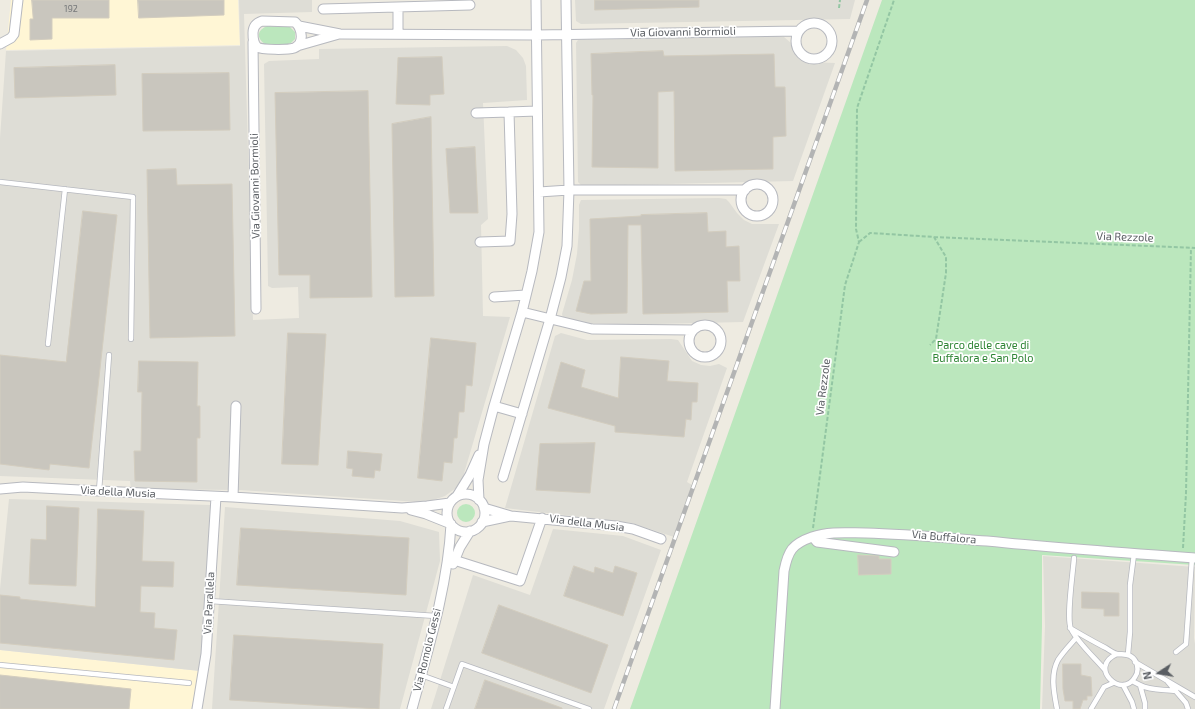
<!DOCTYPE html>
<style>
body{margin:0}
#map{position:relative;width:1195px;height:709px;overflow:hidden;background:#eeebe1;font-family:"Exo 2",sans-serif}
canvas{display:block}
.north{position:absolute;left:1139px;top:653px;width:40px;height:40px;-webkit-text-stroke:3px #fff;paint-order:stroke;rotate:258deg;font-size:11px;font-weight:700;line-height:16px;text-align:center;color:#5a5e63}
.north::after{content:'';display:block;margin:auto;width:14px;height:18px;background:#5a5e63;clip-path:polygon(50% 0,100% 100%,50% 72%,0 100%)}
</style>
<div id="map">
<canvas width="1195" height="709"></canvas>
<div class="north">N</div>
</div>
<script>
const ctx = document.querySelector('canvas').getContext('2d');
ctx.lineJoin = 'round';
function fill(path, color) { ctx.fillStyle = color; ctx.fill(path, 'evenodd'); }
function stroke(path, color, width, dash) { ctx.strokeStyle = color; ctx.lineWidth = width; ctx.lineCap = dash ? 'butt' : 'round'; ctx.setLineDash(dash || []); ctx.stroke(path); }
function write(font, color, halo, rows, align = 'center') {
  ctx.font = font + ' "Exo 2",sans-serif'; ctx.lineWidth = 3.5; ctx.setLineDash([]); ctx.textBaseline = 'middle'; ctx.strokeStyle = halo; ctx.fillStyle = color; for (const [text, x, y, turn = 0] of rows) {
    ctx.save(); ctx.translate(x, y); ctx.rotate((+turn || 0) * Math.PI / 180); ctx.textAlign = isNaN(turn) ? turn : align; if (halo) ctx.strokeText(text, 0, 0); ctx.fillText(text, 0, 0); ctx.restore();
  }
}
const commercial = new Path2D(`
 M11 0H238L240 45 6 50Z
 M0 650 200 671 191 709H0Z`);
const industrial = new Path2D(`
 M239 0H312V12L244 14 253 320 299 318 298 287 272 288 268 286V282L264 64 269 61 319 59V49L507 46 516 50 523 58 526 66 527 100 483 103 488 219 481 225 483 316 510 317 463 477 456 488 445 496 433 500 419 502 240 490 131 489 130 481 0 476V138L6 51 240 46Z
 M575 0H855L850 19 581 24 576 21Z
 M775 36 784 37 791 43 801 58 809 62 835 63 793 181 582 186 578 182 576 43 578 40Z
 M719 198 726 199 729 202 737 213 744 220 752 224H779L743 322 612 325 591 324 563 318 562 314 572 280 577 254 579 229V205L581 200Z
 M561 333 587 340 671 339 678 340 692 361 701 365 710 366 719 364 727 368 687 482 692 485 674 537 632 523 505 508 555 336Z
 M9 499 210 505 207 603 200 671 0 650V589Z
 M225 507 400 521 439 532 440 561 400 709H212Z
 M553 529 623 536 661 550 604 709H431L473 575 530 595Z
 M1043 556 1195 567 1194 638 1195 644V709H1042L1045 626Z`);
const green = new Path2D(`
 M882 0H1195V565L1042 555V626L1040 709H630Z
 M267 26 290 27 295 32V39L291 43 288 44H265C256 38 257 30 267 26Z
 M457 513a9 9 0 1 1 18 0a9 9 0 1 1-18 0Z`);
const building = new Path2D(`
 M32 0H109V18H52V39L30 40V19H33Z
 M138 0H224V15L139 18Z
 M595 0H699V7L595 10Z
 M663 51 664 56 774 54 775 87H785L786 136 773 137V169L675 171 674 91 658 92V168L592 167 593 95H592L591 54Z
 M442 57 444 94 430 95V105L396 104 398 58Z
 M115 65 116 95 15 98 14 68Z
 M229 73 230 130 143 131 142 74Z
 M368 91 372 297 310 298V275H279L275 93Z
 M431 117 434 296 395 297 392 124Z
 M475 147 478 213H450L446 149Z
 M176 169 177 185 232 184 235 336 150 338 147 170Z
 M83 211 117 215 89 468 50 464 49 470 0 464V355L66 362Z
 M707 213 708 232 726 231V247L739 246 740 281H727L728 312 643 314 641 225H628L627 313 591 314 576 311 584 281H591L590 219 641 216V215Z
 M288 333 326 334 318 465 282 464Z
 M431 338 476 343 472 386 466 385 464 412H459L457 438H454L452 463 444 462 442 481 418 478Z
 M621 357 669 361 667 381 698 383 697 402H692L691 420 686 419 684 437 615 432V426L548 408 561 362 585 370 581 387 618 398Z
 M139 361 198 362 197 406H200V438H197V482L135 481 134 451H141L142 392H138Z
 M595 443 590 493 536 490 540 444Z
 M348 451 382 454 380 471 375 470 374 478 352 476 353 469 347 468Z
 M47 506 79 508 76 586 29 584 31 539 46 540Z
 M98 509 144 511 142 561 174 562 173 587 141 586 140 612 155 613 154 628 177 630 174 660 0 643V595L20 597V599L95 607Z
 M241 528 409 538 406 595 237 585Z
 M858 555 879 556V559H891V574L859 575Z
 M574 566 594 573 595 567 613 573 615 566 637 573 623 616 564 596Z
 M1082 592 1119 593V616H1104V609L1082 608Z
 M499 605 608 645 591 693 482 653Z
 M234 635 383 644 379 709 230 700Z
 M1063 664H1081V675L1091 677 1092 696H1087V700H1083L1080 709H1073V701H1065L1063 689Z
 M0 675 131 689 129 709H0Z
 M485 680 562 708V709H475Z`);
const path = new Path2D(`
 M839 8 840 0
 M934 237 1195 248
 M859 242 870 233 934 237 946 257V273L936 339 930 345
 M813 528 845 285 859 242 856 229 857 108 894 0
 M1183 548 1186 493 1191 248`);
const lane = new Path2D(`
 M0 182 133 197 131 339
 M48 344 65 189
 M99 491 109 355
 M1074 558C1073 573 1066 618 1071 629 1078 643 1095 658 1105 670
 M210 601 436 616
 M1070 628C1082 635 1094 642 1106 648 1109 650 1114 653 1117 654 1125 655 1131 653 1136 662 1138 667 1138 673 1135 677 1122 700 1087 667 1117 654
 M1176 652 1186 644 1192 558
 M1128 654 1130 632V585L1134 554
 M1135 662 1195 697
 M0 665 189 683
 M421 675 454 687
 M1132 681 1140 685 1145 703V709
 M1168 682 1186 703 1188 709
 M1123 685 1132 702 1134 709
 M1140 685C1151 691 1164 689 1176 691
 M446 709 462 664 589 709
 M1057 709C1054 693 1050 675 1058 660 1063 652 1070 645 1076 638
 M1091 709 1104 687 1113 683`);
const street = new Path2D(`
 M398 7V34
 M323 9 470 5
 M262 21 295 22C302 28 305 44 294 48 288 50 262 50 257 47 253 43 253 38 253 33 253 27 256 23 262 21Z
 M796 41a18 18 0 1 1 36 0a18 18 0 1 1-36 0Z
 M299 26 340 34 536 35 799 31
 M253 42 256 309
 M0 44 11 38 14 34 18 0
 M297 46 339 34
 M476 113 509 112
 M741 200a16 16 0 1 1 32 0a16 16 0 1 1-32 0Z
 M539 192 569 190H745
 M480 242 510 241 512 214 509 112 537 111
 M494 297 526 295
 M522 312 592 329 693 330
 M689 341a16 16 0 1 1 32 0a16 16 0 1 1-32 0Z
 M494 406 522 414
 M503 477 550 319 561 277 567 246 569 190 566 0
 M0 489 23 487 99 491 233 497 402 508 427 506 450 503
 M447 513a19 19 0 1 1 38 0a19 19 0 1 1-38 0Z
 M457 496 470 475 479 455
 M233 497 236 406
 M479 500 478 480 484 444 494 406 522 312 532 271 539 232 536 0
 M484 508 511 516 616 526 633 529 661 539
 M411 510 426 514 451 524C448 585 428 650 412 709
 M482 522 510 516
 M813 537 817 542 894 552
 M454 560 520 581 542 518
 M453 564 460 547 470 531
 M197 709 206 654 216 497
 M775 709 784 571C788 551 792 544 812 537 830 531 848 533 866 533 907 534 947 538 987 541 1056 548 1126 553 1195 558`);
const rail = new Path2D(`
 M614 709 867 0`);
const numberNames = [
 ["192",71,9]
];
const streetNames = [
 ["Via Giovanni Bormioli",683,32,-1],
 ["Via Giovanni Bormioli",255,186,-91],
 ["Via Rezzole",1125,237,2],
 ["Via Rezzole",823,387,-83],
 ["Via della Musia",118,492,3],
 ["Via della Musia",587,523,7],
 ["Via Buffalora",944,537,5],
 ["Via Parallela",209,603,-87],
 ["Via Romolo Gessi",427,650,-76]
];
const parkNames = [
 ["Parco delle cave di",983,345],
 ["Buffalora e San Polo",983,358]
];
fill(commercial, '#fff6d5');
fill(industrial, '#deddd6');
fill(green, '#bbe7bd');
fill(building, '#c9c6be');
stroke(building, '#d3cdbf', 1);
stroke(lane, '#b7b9bf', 6);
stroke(street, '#b7b9bf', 11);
stroke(path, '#93c6a3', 2, [4, 2]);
stroke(lane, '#fff', 4.5);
stroke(street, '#fff', 9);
stroke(rail, '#b3b4b4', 4.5);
stroke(rail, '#fff', 3, [9]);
write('9px', '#76787a', null, numberNames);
write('11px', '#5a5e63', '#fff', streetNames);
write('11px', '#2f8535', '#fff', parkNames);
</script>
